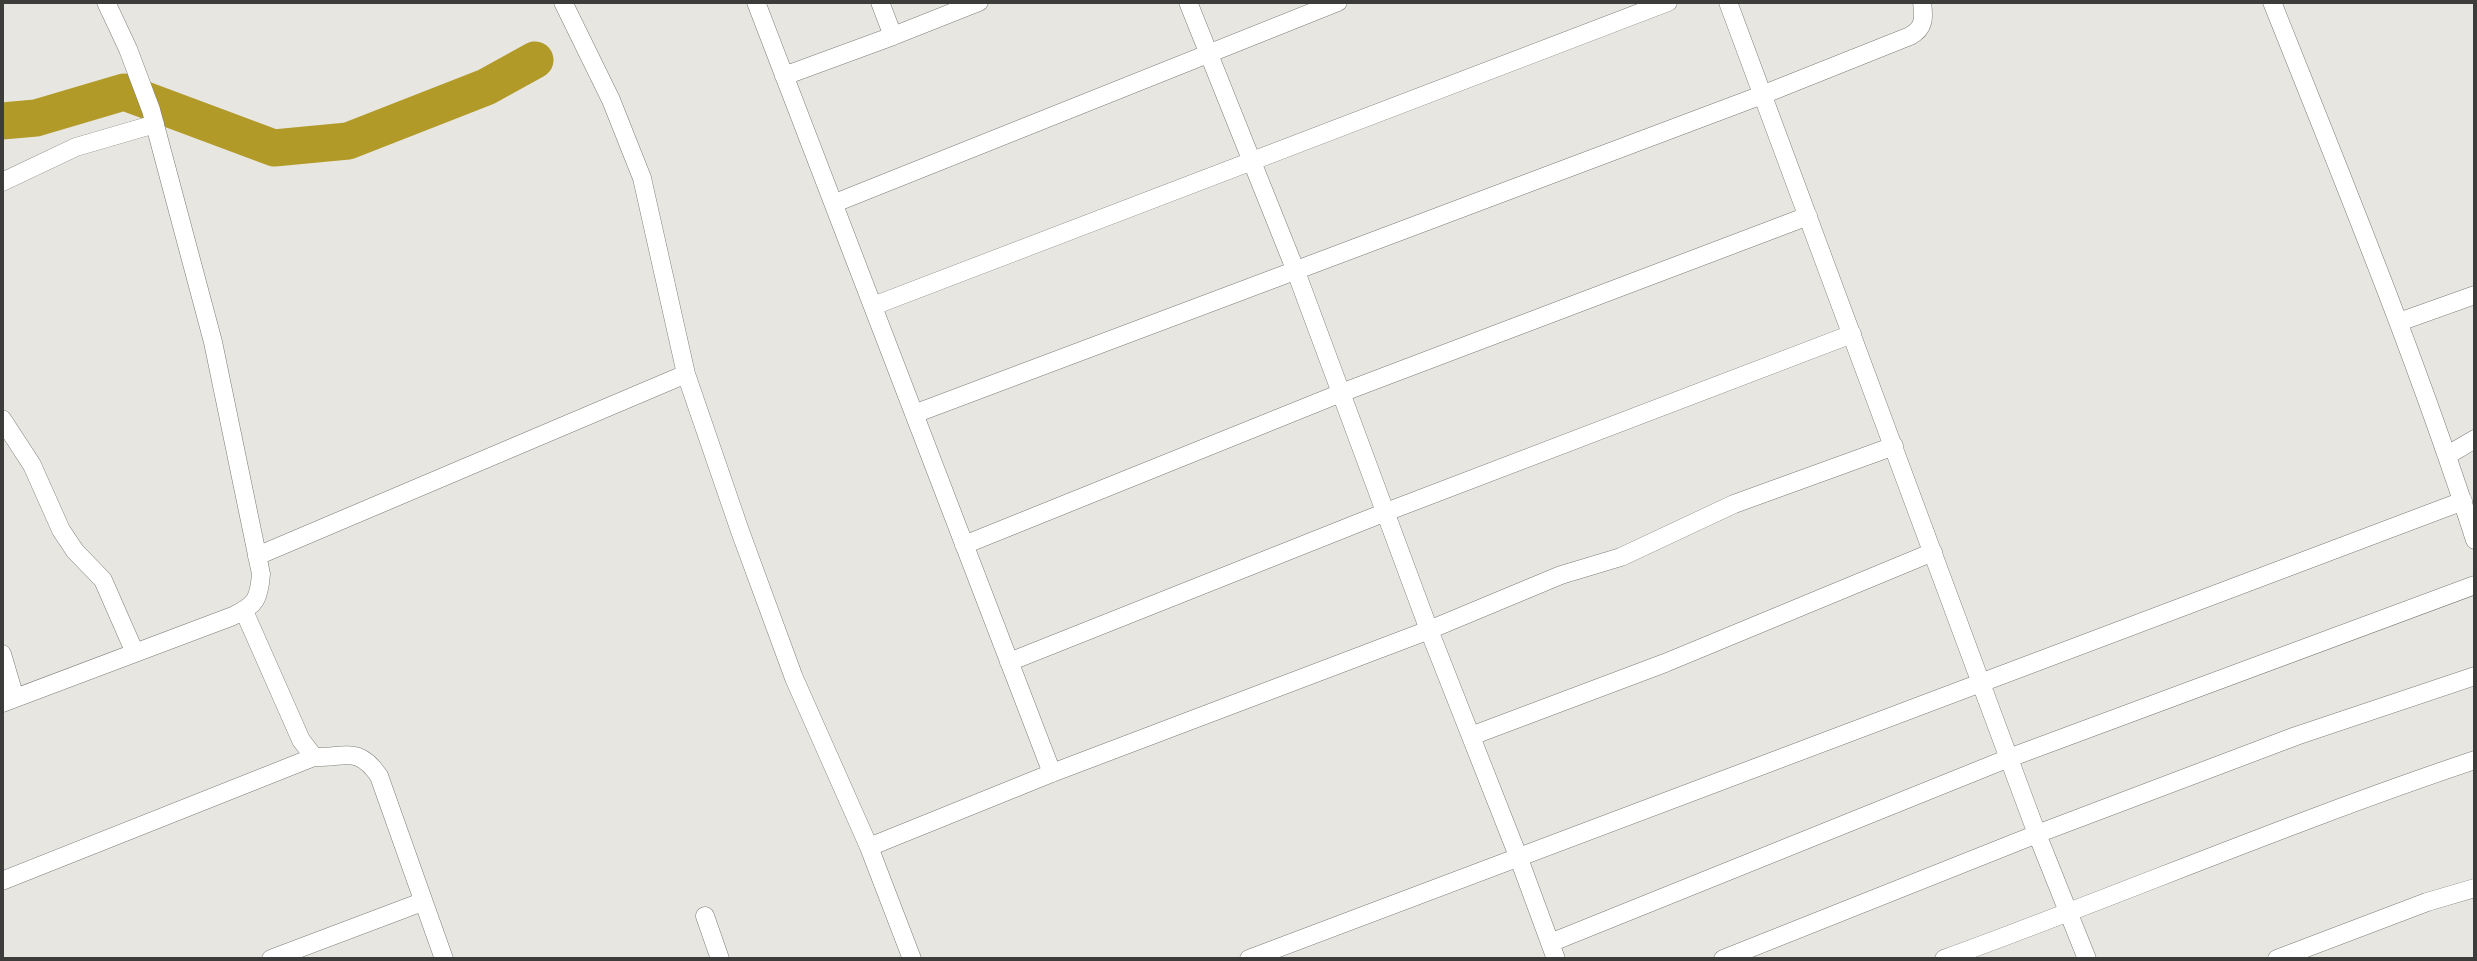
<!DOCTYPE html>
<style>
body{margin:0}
#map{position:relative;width:2477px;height:961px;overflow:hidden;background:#e7e6e1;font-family:"DejaVu Sans",sans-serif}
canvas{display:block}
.frame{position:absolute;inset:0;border:4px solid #3c3c3a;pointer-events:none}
</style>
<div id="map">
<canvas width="2477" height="961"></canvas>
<div class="frame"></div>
</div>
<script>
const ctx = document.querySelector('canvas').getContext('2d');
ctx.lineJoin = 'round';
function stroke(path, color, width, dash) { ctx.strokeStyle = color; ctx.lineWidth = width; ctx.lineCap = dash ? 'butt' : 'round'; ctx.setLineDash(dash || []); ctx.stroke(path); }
const river = new Path2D(`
 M2 121 36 118 124 92 274 148 348 141 486 87 535 60`);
const street = new Path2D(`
 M563 2 611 100 642 178 686 374
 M756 2 1052 773
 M880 2 893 36
 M1188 2 1295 269 1429 630 1518 856 1556 959
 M1728 2 2037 834 2087 959
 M2272 2C2343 180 2416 357 2475 540
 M784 76 893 36 979 2
 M2 182 76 147 155 124
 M835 203 1338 2
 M873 306 1668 2
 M2399 322 2475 295
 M914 414 1762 95 1910 36C1925 28 1924 17 1922 2
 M2 419 32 465 61 530 75 551 103 580 135 653
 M2448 455 2475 439
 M964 545 1341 393 1808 216
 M257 556 686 374 740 531 794 678 869 847 912 959
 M244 611 301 740 314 757C345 758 358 745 379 776L444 959
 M2 654 15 698
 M1009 662 1386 512 1852 334
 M2 703 233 616C256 605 259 599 261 574L213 342 151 110 128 49 106 2
 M1471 736 1665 663 1933 552
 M869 847 1052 773 1429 630 1561 575 1621 557 1734 504 1894 446
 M2 881 314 757
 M705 916 720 959
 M1550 943 2009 758 2475 585
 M271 959 422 902
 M1249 959 2463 501
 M1723 959 2037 834 2296 736 2475 676
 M1944 959C2122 894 2296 820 2475 760
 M2277 959 2427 902 2475 888`);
stroke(river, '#b19a27', 37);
stroke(street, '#7e7d79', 19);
stroke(street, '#fff', 18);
</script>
